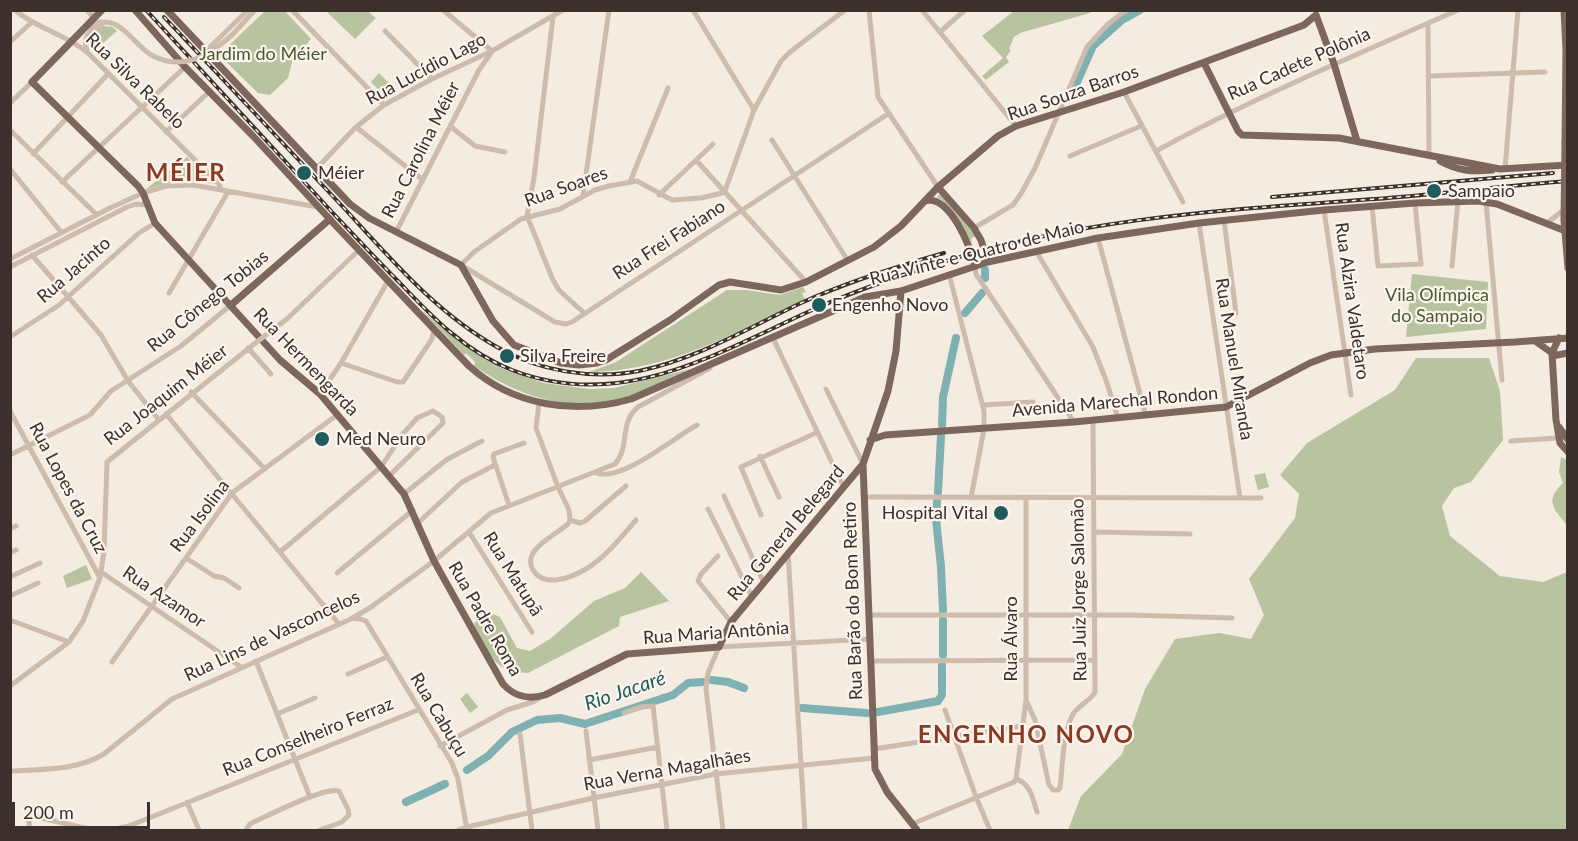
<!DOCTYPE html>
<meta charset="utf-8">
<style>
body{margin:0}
#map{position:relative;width:1578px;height:841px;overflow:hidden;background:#f4ebe1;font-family:Lato,sans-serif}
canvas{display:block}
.frame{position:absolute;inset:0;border:12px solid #3b302b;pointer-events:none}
.scale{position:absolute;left:12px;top:802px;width:138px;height:27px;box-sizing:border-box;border:3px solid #3b302b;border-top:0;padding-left:8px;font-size:18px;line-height:21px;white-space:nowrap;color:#3b302b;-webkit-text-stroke:4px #fbf5ee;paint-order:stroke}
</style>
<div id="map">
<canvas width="1578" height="841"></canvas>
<div class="frame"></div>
<div class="scale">200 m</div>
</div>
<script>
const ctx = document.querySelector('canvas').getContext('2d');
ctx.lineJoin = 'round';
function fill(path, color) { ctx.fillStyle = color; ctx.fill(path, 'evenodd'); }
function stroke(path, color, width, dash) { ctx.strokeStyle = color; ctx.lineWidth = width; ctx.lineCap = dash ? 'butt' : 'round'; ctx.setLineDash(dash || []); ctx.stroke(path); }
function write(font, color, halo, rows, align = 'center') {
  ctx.font = font + ' Lato,sans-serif'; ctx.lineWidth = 4.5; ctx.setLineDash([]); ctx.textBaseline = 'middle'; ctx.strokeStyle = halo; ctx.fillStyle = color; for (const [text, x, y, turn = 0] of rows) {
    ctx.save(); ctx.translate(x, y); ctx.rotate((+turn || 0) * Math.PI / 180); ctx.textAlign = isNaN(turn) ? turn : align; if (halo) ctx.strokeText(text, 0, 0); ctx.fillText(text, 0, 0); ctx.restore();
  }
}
const green = new Path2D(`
 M266 10 285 11 311 39 293 59 288 78 270 95 258 93 219 55Z
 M326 11H367L376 18 355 39Z
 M1014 11V10L1091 11 1090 13 1020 33 1014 37 1009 49 1011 50 1006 57 1009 62 986 80 982 76 1003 58 982 36Z
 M103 26 113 27 117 31 93 52 89 37 97 28Z
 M379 73 393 87 385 96 371 82Z
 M187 157 215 184 180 180 146 189Z
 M940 194 976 236 971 238 972 243 943 201 937 197Z
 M1412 274 1488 282 1486 329 1406 337Z
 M803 287 806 292 802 293 805 300C734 333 670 371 589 372L616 362 727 290H746L780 295Z
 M422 311 479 356 501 368 544 383 589 389 614 388 690 369C675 376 660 384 644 391 582 416 527 402 474 366L475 362 466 353 464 355Z
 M1416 358H1489L1500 391 1503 440 1471 482 1454 488 1442 506 1450 536 1500 576 1543 582 1567 572V830H1068L1081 796 1122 754 1145 689 1175 639 1219 633 1251 639 1264 615 1249 579 1295 518 1299 494 1280 475 1307 443 1395 390Z
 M1561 457 1567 460V525C1554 509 1544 501 1563 483L1559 472Z
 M1265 473 1269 487 1258 490 1254 475Z
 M86 565 92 579 67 588 63 576Z
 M641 572 669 601 620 617 619 626 528 673C493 673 489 652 474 626L475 622 491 613 500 617 517 648 530 651 550 639 594 601 625 588Z
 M467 693 478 707 470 713 460 699Z`);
const river = new Path2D(`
 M1071 96 1093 46 1122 20 1140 10
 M985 270V278
 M965 313 982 293
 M942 425 943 397 956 338
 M938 492 941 436
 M937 502 936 519 941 567 943 611
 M943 620V655
 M712 680 728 682 744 688
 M802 708 867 713
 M878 712 938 701 942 695V665
 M467 770 488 756 512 732 537 720 560 718 585 724 673 695 688 683 702 682
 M406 802 445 784`);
const minor = new Path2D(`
 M15 10C37 29 66 34 88 53L219 184 221 190
 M87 10 94 18
 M292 10 384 105
 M443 10 492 51
 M693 10 754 110
 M845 10 790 52 781 61 754 110 725 191 722 193 701 198 672 200 637 181 609 186 595 190 560 209 521 219 474 252 461 265 555 322 566 324 572 322 888 114
 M869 10 878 97 938 187
 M922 10 1016 126
 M553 17 534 178 527 216 553 280 559 290 584 313
 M1428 24 1429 156
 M87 27C118 10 129 40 151 55
 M385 31 432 79
 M940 32 965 10
 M232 35 255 10
 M10 42 32 22
 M87 51C82 37 89 30 102 24
 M205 52 248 10
 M1428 76 1545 72
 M1124 92 1183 202
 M10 103 32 82
 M450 126 475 146 505 152
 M356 127 423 180
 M10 130 97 215
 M166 132 210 91
 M772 140 848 261
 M1156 151C1253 98 1356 55 1458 10
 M33 154 108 74
 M1070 156 1141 126
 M696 160 806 282
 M10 169 61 232
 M316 169 356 127 384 105 432 79 492 51 563 10
 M1505 169 1518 10
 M62 182 185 67
 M630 182 668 88
 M659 195 713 144
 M583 196 609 10
 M1486 202 1502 380
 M1372 206 1378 266 1421 264 1415 203
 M1324 210 1351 395
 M1224 220 1236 313
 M1199 223 1240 498
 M1546 224 1566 208
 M974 228 1013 205 1022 192 1035 168 1087 47 1107 25 1126 10
 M396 232 479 70 491 53
 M1098 238 1146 416
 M1036 251 1093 347 1107 383 1118 418
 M32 255 101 335 128 381 159 420
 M10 259 110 208 143 193 166 186 193 185 318 207
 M975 266 976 274 1074 422
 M1452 266 1458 201
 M10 267 127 207 136 204 148 205
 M949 274 984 411V429L971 498
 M169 293 228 192
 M267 334 287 319 359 250
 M10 337 59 305 139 233 155 223
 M773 338 843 486
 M248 348 271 374
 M341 363 397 382H403L432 339 434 329
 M826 389 863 464
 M191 392 264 468
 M320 394 341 363 388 281
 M539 403 536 428 558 487 569 510 570 520 568 524C557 533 538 543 532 555 530 559 530 563 532 568 542 589 571 578 586 569 606 557 621 537 636 520
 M983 405 1033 402
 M10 411 100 578
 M166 414 339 624
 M1511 441 1558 438
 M10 455 90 415 111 391 181 346 231 305
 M760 456 779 497
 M596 473C622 482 673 438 697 425
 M404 494 446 460 482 441
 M724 496 764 583
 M865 497 1261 498
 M509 505 493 457 494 454 524 443
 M708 509 752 597
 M761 515 741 467 818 432
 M570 520 580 523 585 521 626 486
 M418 523 462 482 495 465
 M10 529 16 526
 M469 532 532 632
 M1095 532 1190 534
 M280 552 381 467 402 435 417 418 433 411 442 417 443 423 389 476
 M788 552 805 830
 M10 553 16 550
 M718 556 701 574 698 581 731 622
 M186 558 214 576 224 578 239 588
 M101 572 241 667
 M337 573 413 510
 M10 577 40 563
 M10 596 38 583
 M870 615H1130L1232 618
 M352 618 360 619 366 621 452 763 458 779 467 830
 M10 620 69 642
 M256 661 310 797
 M871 661 1095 660
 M112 662 232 493 337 415
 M348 674 387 657
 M10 686 69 642 83 621 100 578 104 552 107 462 253 345
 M1026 700 1035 720 1049 785 1053 790H1058L1060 788C1063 765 1062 737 1072 716 1077 705 1090 702 1095 692L1093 420
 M945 710 976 797 990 830
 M624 713 640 707 653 706 667 830
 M277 714 315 698
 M586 731 598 830
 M520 734 532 830
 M440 746 507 710 533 702 541 697
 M874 749 1022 726
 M589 760 658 747
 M10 771C42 769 76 771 104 754L172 699 351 619 371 607 434 561 491 513 615 464C631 446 618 424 638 407L710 368
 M1016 779 1026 700V498
 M1016 779C1030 783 1033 799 1037 812
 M187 802 199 830
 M912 824 1014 782 1016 779
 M30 830 28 815 89 829 106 830
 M109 830 129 826 418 710
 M246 830 250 824C267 816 325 786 339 791L348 809 349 815 342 822 320 830
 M458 830 467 827 593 798 716 774 874 758
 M723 830 706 689 708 673 719 647 871 639`);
const major = new Path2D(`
 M102 10 32 82 138 186 143 193 155 223 280 360 320 394 404 494 434 561 503 684C515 697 528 700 545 695L627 654 719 647 731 622 863 464
 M135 10 185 67 253 136 337 227 469 366C513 406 575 415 631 399L865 297 901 291 988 262 1098 238 1199 223 1324 210 1415 203 1478 201 1497 204 1568 232
 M167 10 350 204 369 218 461 265 493 321 514 345 561 363 579 365 597 363 606 360 670 320 719 285 730 282 781 290 806 282 874 247 901 226 938 187 998 136 1016 126 1124 92 1304 25 1316 15 1334 64 1357 141
 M1564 10 1566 50 1565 143
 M1204 63 1238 131 1242 135 1339 138 1500 169 1568 165
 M1440 161C1458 171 1472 172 1492 170
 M938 187 974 228 981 240 988 262
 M925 201C949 194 971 247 975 266
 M901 291 896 351 888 391 863 464 875 769 887 792 917 830
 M231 305 330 219
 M1559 338 1552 353 1556 420 1560 443 1568 452
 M1535 341 1552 353
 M1552 356 1568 353
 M1559 427 1568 440
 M870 440 885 435 1074 422 1226 407 1310 363 1331 355 1375 349 1515 342 1568 338`);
const rail = new Path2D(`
 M146 10C208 78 270 145 332 212 354 235 376 259 399 282 432 317 466 352 512 370 621 412 713 355 810 311 849 293 890 279 930 266 1077 218 1223 210 1375 199 1439 194 1503 186 1568 181
 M164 17C224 80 283 144 343 207 390 258 436 313 497 347 538 371 592 380 639 371 697 359 748 328 801 303 847 282 895 267 944 253
 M1272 197 1553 173`);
const minorBridge = new Path2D(`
 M151 55C183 72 208 56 232 35
 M253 345 267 334`);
const majorBridge = new Path2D(`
 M1565 143 1564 220 1568 268`);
const markers = [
 [304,173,8,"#1f5a5e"],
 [1434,191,8,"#1f5a5e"],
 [819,305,8,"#1f5a5e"],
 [507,356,8,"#1f5a5e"],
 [322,439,8,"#1f5a5e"],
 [1001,513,8,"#1f5a5e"]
];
const parkNames = [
 ["Jardim do Méier",263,54],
 ["Vila Olímpica",1437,295],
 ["do Sampaio",1437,316]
];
const streetNames = [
 ["Rua Cadete Polônia",1299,64,-24],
 ["Rua Lucídio Lago",426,69,-28],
 ["Rua Silva Rabelo",135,81,44],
 ["Rua Souza Barros",1073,93,-19],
 ["Rua Carolina Méier",421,150,-63],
 ["Rua Soares",566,187,-20],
 ["Rua Frei Fabiano",669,240,-33],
 ["Rua Vinte e Quatro de Maio",977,253,-14],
 ["Rua Jacinto",74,270,-41],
 ["Rua Cônego Tobias",208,301,-39],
 ["Rua Alzira Valdetaro",1352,301,82],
 ["Rua Manuel Miranda",1234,359,81],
 ["Rua Hermengarda",306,362,46],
 ["Rua Joaquim Méier",166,395,-38],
 ["Avenida Marechal Rondon",1115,402,-5],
 ["Rua Lopes da Cruz",68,488,62],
 ["Rua Isolina",200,516,-53],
 ["Rua General Belegard",786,533,-50],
 ["Rua Matupã",513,574,58],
 ["Rua Juiz Jorge Salomão",1079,590,-91],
 ["Rua Azamor",164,597,34],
 ["Rua Barão do Bom Retiro",853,601,-92],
 ["Rua Padre Roma",485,619,60],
 ["Rua Maria Antônia",716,633,-4],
 ["Rua Lins de Vasconcelos",272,636,-25],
 ["Rua Álvaro",1011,639,-90],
 ["Rua Cabuçu",439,715,59],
 ["Rua Conselheiro Ferraz",308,737,-22],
 ["Rua Verna Magalhães",667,770,-10]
];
const poiNames = [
 ["Méier",318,173],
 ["Sampaio",1448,191],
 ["Engenho Novo",832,305],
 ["Silva Freire",520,356],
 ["Med Neuro",336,439],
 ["Hospital Vital",988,513,"right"]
];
const waterNames = [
 ["Rio Jacaré",625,691,-19]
];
const districtNames = [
 ["MÉIER",186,173],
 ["ENGENHO NOVO",1026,735]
];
fill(green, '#b8c4a0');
stroke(river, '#7fb0b2', 8);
stroke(minor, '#cdbbac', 5);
stroke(major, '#7d675c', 7);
stroke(rail, '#3b302b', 4);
stroke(rail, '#fbf5ee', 1.5, [4.5]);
stroke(minorBridge, '#cdbbac', 5);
stroke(majorBridge, '#7d675c', 7);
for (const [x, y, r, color] of markers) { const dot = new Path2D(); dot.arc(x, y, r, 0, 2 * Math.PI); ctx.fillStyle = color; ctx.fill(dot); stroke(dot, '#fbf5ee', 2); }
write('18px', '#4a5a2e', '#fbf5ee', parkNames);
write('18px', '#3b302b', '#fbf5ee', streetNames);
write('18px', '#3b302b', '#fbf5ee', poiNames, 'left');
write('italic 20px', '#1f5a5e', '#fbf5ee', waterNames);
ctx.letterSpacing = '1.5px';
write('bold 24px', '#8c3b22', '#fbf5ee', districtNames);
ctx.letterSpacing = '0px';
</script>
